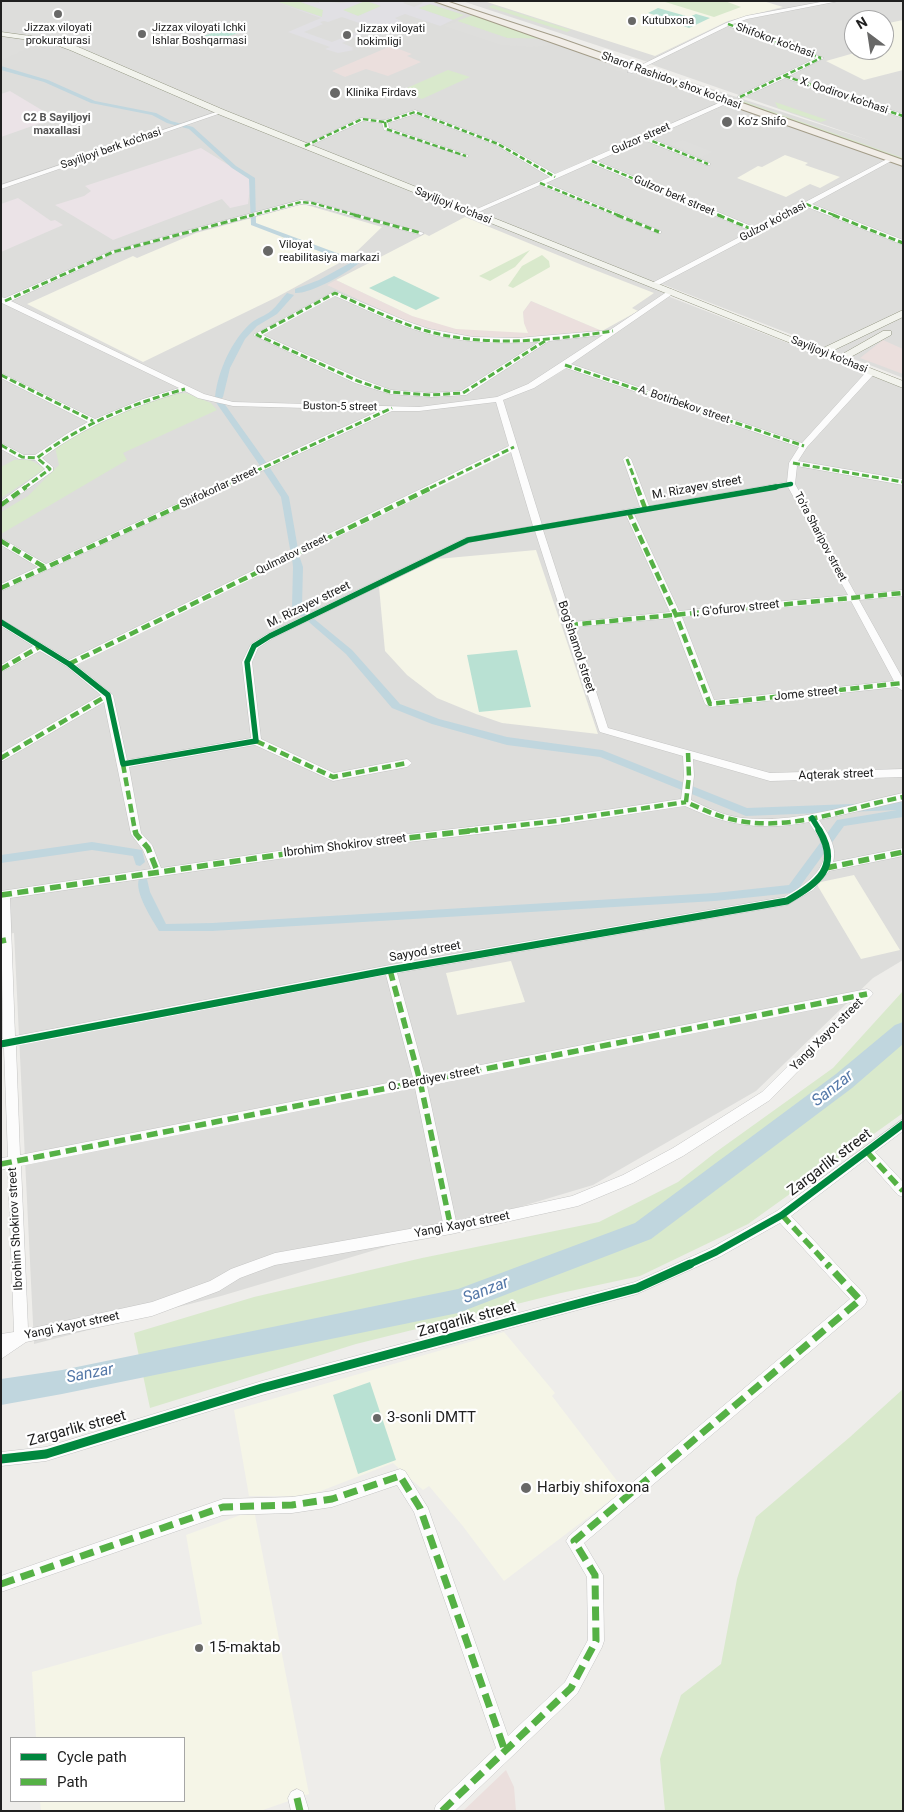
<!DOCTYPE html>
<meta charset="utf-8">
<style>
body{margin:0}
#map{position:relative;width:904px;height:1812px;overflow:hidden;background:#eeedea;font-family:Roboto,sans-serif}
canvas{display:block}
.frame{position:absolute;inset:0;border:2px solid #202020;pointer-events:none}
.legend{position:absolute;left:10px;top:1737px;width:175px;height:65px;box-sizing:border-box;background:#fff;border:1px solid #a6a6a6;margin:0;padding:6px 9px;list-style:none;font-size:15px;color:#202020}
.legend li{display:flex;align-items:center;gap:10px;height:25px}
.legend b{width:25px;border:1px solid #a6a6a6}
.north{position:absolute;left:844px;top:10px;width:50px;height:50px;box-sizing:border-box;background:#fff;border:1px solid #a6a6a6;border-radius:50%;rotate:329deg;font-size:14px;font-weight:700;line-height:20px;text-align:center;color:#202020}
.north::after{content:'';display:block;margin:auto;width:18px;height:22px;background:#686867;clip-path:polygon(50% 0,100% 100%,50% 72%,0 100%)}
</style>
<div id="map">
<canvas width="904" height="1812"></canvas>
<div class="frame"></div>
<ul class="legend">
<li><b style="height:6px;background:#00873e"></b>Cycle path</li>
<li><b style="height:6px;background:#55b145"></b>Path</li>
</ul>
<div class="north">N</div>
</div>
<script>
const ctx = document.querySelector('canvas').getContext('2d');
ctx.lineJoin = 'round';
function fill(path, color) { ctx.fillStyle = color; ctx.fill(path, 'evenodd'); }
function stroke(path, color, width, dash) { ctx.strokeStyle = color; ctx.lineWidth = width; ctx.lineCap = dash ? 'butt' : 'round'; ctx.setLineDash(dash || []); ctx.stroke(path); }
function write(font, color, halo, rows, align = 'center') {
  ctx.font = font + ' Roboto,sans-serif'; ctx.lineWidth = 4.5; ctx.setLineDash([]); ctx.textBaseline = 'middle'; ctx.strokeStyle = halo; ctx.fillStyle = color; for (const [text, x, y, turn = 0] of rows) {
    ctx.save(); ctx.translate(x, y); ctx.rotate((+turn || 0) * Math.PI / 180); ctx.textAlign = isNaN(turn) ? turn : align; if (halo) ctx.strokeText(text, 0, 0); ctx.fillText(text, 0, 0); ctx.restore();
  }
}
const residential = new Path2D(`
 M1 1H443L871 141 650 64 651 63 462 1H903V378L662 284 670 297 903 388V960L873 978 756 1091 593 1185 221 1296 34 1344 14 933 1 935ZM854 20H884V50H854Z`);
const commercial = new Path2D(`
 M391 46 412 54 407 56 421 62 388 76 366 69 345 77 332 71Z
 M336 280 412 316 527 333 524 323 523 312 531 301 602 331 536 339H492L452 334 424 327 399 318 327 285Z
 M883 340 903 349V374L860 358Z
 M506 1770 514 1787 516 1811H463Z`);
const industrial = new Path2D(`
 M10 91 55 118 1 137V94Z
 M201 148 251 179 248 204 230 208 222 199 113 240 55 205 84 196 91 191 85 186Z
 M18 198 51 221 55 220 63 225 1 252V204Z`);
const education = new Path2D(`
 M489 1H763L783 7 728 21 655 56 487 2Z
 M903 20V70L864 80 826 61 865 50H884V24Z
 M785 155 808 163 805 165 840 177 820 188 810 184 786 197 737 178 758 166 762 167Z
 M303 204 382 227 352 256 277 297 143 362 27 304 133 256 137 258 196 233Z
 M465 217 582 265 654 293 632 308 638 311 602 331 531 301 523 312 524 323 528 333 456 329 412 316 336 280 425 234 429 236Z
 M536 550 598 734 502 723 476 714 437 698 407 675 385 651 379 587 437 559Z
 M854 875 900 950 861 959 816 883Z
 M511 961 525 1002 457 1015 446 973Z
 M504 1332 555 1393 552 1396 624 1490 504 1581 462 1525 429 1486 423 1490 393 1463 308 1496H249L234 1410Z
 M254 1510 309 1794 260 1811H41L40 1801H184V1738H36L32 1672 202 1624 186 1535Z`);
const grass = new Path2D(`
 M276 1H298L323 10 322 17Z
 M365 1 382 6 358 16 342 10Z
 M662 1H725L741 7 714 17Z
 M430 4 464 15 453 20 418 8Z
 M493 5 571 30 567 32 488 7Z
 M473 15 546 39 507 38 457 21Z
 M448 70 470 77 422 99 400 91Z
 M743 101 903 158V160L740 102Z
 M775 102 827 120 821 122 778 108Z
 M530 250 515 267 490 281 479 276Z
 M542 255 549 261 550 267 513 288 508 286 522 266Z
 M186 393 211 403 217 410 123 453 127 460 1 534V512L28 496 59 465 55 447C88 427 147 395 186 393Z
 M29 459 45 469 1 498V467L14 460Z
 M903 991V1113L748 1224 640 1276 561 1293 356 1344 150 1408 134 1333 254 1297 422 1258 599 1222 678 1182 716 1152 833 1068Z
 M903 1389V1811H665L660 1759 681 1695 721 1664 737 1579 756 1517 850 1437Z`);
const pitch = new Path2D(`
 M658 8 686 16 675 21 648 13Z
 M696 14 710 18 689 28 675 23Z
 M228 27 241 32 217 40 204 36Z
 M394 276 440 298 416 310 369 288Z
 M517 650 531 707 479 712 467 655Z
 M370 1382 396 1460 358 1474 333 1395Z`);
const parking = new Path2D(`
 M457 21 507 38 546 39 561 44 534 47 501 45 444 26Z
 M1 38 42 42 4 59 1 58Z
 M614 64 660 80 654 83 607 67Z
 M723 108 772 127 765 130 716 111Z
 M683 140 713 152 701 157 672 144Z`);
const plaza = new Path2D(`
 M273 1 322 17 323 10 298 1 319 3V1L340 3 365 1 343 10 358 16 381 6 367 1H407L403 3 414 7 423 3 421 1H428L466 15 430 4 418 8 453 20 440 26 405 14 395 18 401 21 379 30 342 17 328 22 324 21 320 22 323 24 304 32 332 42 367 28 373 30 342 43 354 48 351 49 354 50 338 53 325 49 330 47 288 32 321 18Z`);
const canal = new Path2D(`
 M1 66 48 80 95 101 156 113 171 121 193 127 236 166 255 178 256 223 345 256 359 263C347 273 311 294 295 293V289L319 280 350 263 251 225 249 179 232 168 189 129 167 123 152 115 91 103 44 82 1 70Z
 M287 293 294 295 277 314 257 326 245 339 230 368 223 397 221 399 268 465 264 468 261 467 215 401 217 399 215 397C218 371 231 341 251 323 257 318 265 316 271 311 277 306 281 299 287 293Z
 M267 467 270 468 289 497 298 549 297 551H291L290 549 281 497 263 470Z
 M296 555 300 558 303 567 302 606 309 614 304 617 301 616 292 607 293 567 292 558Z
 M313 618 352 650 400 704 439 719 507 737 602 750 747 808 903 802V817L844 826 796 892 792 893 715 901 212 931H159C152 919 134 892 139 879H147L150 892 166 924 212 923 715 893 789 885 837 820 897 810 746 816 600 757 507 745 432 724 392 708 346 654 310 623 308 621Z
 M92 842 142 850 145 862 140 866 136 865 133 856 92 850 1 863V855Z`);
const river = new Path2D(`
 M903 1022V1044L852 1088 651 1239 458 1313 62 1394 1 1405V1379L62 1370 458 1289 635 1223 836 1074 895 1025Z`);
const street = new Path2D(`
 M826 1H839L747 19 733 24 824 58 789 76 903 114V118L785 78 742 98H738V96L816 58 728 26 632 73 627 72 726 23 746 16Z
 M728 99 730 100V102L650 138 710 163V165H706L644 140 597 161 756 228 889 158H893V160L812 204 903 240V245L807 207 655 287 651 285 652 283 751 231 591 163 546 183 661 231V233H657L540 185 474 214H470V212L550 177 496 145 415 114 388 123 389 128 468 155V157L384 130 382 123 363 121 307 147 302 146 360 118 385 120 415 110 500 143 555 174Z
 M219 111 224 112 1 189V185Z
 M301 200 314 202 424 233 421 235 312 205 301 204 115 253 11 301 204 394 233 402 419 407 497 397 528 384 603 335 549 341 466 395 431 397 390 394 355 383 253 335 335 291 406 321 429 329 473 337 518 338 610 330 671 289 675 291 674 293 571 364 802 443 868 370H874V374L807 447 798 461 903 479V485L797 466 795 484 856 595 903 590V596L859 600 903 679V691L897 687 710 707 705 704 672 618 575 627 608 728 770 773 903 769V777L770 781 693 759 694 776 691 800C708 808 724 816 743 818 797 824 850 804 903 793V801L819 820C827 832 838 847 833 862L903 848V856L829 871 813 890 787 905 397 973 425 1076 867 989 871 991 873 994 770 1100 683 1156 633 1183 578 1206 451 1234 275 1265 240 1278 219 1291 152 1316 26 1342 1 1359V1334L14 1332 8 1168 1 1170V1158L8 1157 4 1048 1 1049V1039H3L1 891 151 869 143 850 131 834 104 702 1 762V753L101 695 66 666 40 651 1 672V665L33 646 1 626V619L69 660 509 446 496 402 419 411H392L1 591V584L38 567 1 545V538L46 564 381 410 233 406 198 398 185 391C133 406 85 426 42 458L53 467V471L1 508V501L45 469 35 460 19 459 1 449V443L24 455H35L68 433 88 422 1 378V373L95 419 143 399 179 388 2 303 1 297 5 298 111 251ZM335 296C361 307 386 320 413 329 454 343 496 344 539 342L461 391 431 393 391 390 361 379 263 335ZM566 368 799 447 789 463 787 482 649 506 631 459 627 456 623 459 640 507 542 525 503 400 534 388ZM511 452 533 526 465 538 267 634 251 644 242 662 251 738 127 760 113 695 76 665ZM788 487 848 595 679 611 634 514ZM626 515 670 612 573 622 543 530ZM535 531 599 730 600 732 683 756 684 776 681 799 557 817 347 841 161 868 152 845 141 833 129 767 255 745 333 781 407 767 412 763 407 759 334 773 261 739 252 662 258 648 273 638 470 542ZM851 601 894 681 714 700 682 617ZM685 806C728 826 762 831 809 822 814 831 822 840 824 850 827 872 800 888 784 897L390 965 15 1036 10 898 347 849 557 825ZM386 975 413 1078 20 1155 16 1046ZM852 1002 762 1092 673 1148 623 1175 572 1196 456 1221 427 1086ZM415 1088 443 1223 275 1253 231 1269 210 1281 152 1302 28 1329 21 1166Z
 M903 1119V1131L875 1152 903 1182V1197L898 1195 866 1159 791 1216 865 1295 867 1300 865 1305 584 1543 603 1575 604 1641 602 1647 577 1694 455 1811H434L436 1805 496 1748 414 1512 397 1485 332 1507 292 1513 223 1515 1 1592V1576L223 1499 292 1497 332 1491 400 1469 405 1471 428 1508 508 1736 565 1682 588 1640 587 1577 569 1546 566 1541 569 1536 850 1299 780 1223 721 1256 637 1294 262 1395 46 1461 1 1466V1452L46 1447 262 1381 635 1282 711 1248 777 1211Z
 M297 1789 303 1792 309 1811H291L288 1798 291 1792Z`);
const secondary = new Path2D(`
 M1 32 52 39 76 46 224 110 821 349 903 310V317L830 352 839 356 883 331H891V335L847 359 903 381V388L218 114 70 50 51 43 1 36Z`);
const primary = new Path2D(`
 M434 1H446L559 38 903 160V166Z`);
const quietFar4 = new Path2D(`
 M728 24 821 58
 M785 76 903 116
 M740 97 821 58
 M385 122 386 129 466 156
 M645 138 708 164
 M305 146 362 119 385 122 415 112 498 144 555 177
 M592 161 721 216
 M540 183 620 216
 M806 204 836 216
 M249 216 301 202 312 203 359 216`);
const quietFar3 = new Path2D(`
 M354 215 421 233
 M617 215 659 232
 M718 215 756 231
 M833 215 903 243
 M5 301 113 252 253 215
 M545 341 463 393 431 395 390 392 358 381 257 335 335 293C365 306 395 322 427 331 488 348 551 340 613 331
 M565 365 804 446
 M1 375 93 421
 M1 445 22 457 37 458
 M627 459 638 488
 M793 463 903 482
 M24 488 50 469 37 458C82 424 131 404 185 389
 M219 488 392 408
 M430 488 514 447`);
const quietFar2 = new Path2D(`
 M637 487 645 508
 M1 505 26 487
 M628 511 676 615 710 704 903 683
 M1 541 46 568
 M1 588 221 487
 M569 625 903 593
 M69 664 433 487
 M1 669 41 646
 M256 741 333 777 407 763
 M688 753 689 776 686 802C704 810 721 818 740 821 794 831 851 807 903 797
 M1 758 108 695
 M123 764 135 831
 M467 831 557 821 686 802`);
const quietFar1 = new Path2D(`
 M135 830 136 834 148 848 158 873
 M826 868 903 852
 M1 895 347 845 478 830
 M1 941 6 940
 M390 970 420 1081 451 1228
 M867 1152 903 1191
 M1 1164 867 994
 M782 1215 828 1265`);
const quiet = new Path2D(`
 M1 1584 223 1507 292 1505 332 1499 400 1476 420 1508 505 1751
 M297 1798 300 1811
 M442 1811 571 1688 596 1641 595 1575 574 1541 860 1300 827 1264`);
const cyclewayFar3 = new Path2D(`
 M769 488 791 484`);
const cyclewayFar2 = new Path2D(`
 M1 622 69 664 108 695 123 764 256 741 247 662 254 646 270 636 468 540 776 487
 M812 818 820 831`);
const cyclewayFar1 = new Path2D(`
 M1 1044 390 970 787 901C818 883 841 867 819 830
 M688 1265 716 1252 782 1215 903 1124`);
const cycleway = new Path2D(`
 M1 1459 46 1454 262 1388 637 1288 690 1264`);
const markers = [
 [58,14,5,"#686867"],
 [632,21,5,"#686867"],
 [142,34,5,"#686867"],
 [347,35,5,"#686867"],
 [335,93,6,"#686867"],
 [727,122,6,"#686867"],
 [268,251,6,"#686867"],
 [377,1418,5,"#686867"],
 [526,1488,6,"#686867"],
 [199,1648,5,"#686867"]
];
const farPoinames = [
 ["Kutubxona",642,21],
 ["Jizzax viloyati",58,28,"center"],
 ["prokuraturasi",58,41,"center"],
 ["Jizzax viloyati Ichki",152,28],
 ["Ishlar Boshqarmasi",152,41],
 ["Jizzax viloyati",357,29],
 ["hokimligi",357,42],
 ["Klinika Firdavs",346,93],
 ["Ko’z Shifo",738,122],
 ["Viloyat",279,245],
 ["reabilitasiya markazi",279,258]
];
const farStreetnames = [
 ["Shifokor ko'chasi",775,41,20],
 ["Sharof Rashidov shox ko'chasi",671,81,20],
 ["X. Qodirov ko'chasi",844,96,19],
 ["Gulzor street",641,139,-24],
 ["Sayiljoyi berk ko'chasi",111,149,-19],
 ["Gulzor berk street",674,196,23],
 ["Sayiljoyi ko'chasi",453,206,22],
 ["Gulzor ko'chasi",773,222,-28],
 ["Sayiljoyi ko'chasi",829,355,22],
 ["A. Botirbekov street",684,405,19],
 ["Buston-5 street",340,407,1],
 ["Shifokorlar street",219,488,-25],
 ["To'ra Sharipov street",820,537,62],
 ["Qulmatov street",292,555,-26]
];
const farNeighbourhoodnames = [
 ["C2 B Sayiljoyi",57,118],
 ["maxallasi",57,131]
];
const streetNames = [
 ["M. Rizayev street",697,488,-10],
 ["M. Rizayev street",309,605,-26],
 ["I. G'ofurov street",736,609,-6],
 ["Bog'shamol street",576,647,72],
 ["Jome street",806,694,-6],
 ["Aqterak street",836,775,-2],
 ["Ibrohim Shokirov street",345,846,-7],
 ["Sayyod street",425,952,-10],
 ["Yangi Xayot street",827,1035,-45],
 ["O. Berdiyev street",434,1079,-11],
 ["Yangi Xayot street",462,1225,-11],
 ["Ibrohim Shokirov street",16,1229,-93],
 ["Yangi Xayot street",72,1326,-12]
];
const nearStreetnames = [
 ["Zargarlik street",830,1163,-37],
 ["Zargarlik street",467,1320,-15],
 ["Zargarlik street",77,1429,-15]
];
const nearPoinames = [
 ["3-sonli DMTT",387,1418],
 ["Harbiy shifoxona",537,1488],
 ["15-maktab",209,1648]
];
const nearWaternames = [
 ["Sanzar",833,1089,-38],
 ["Sanzar",486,1291,-21],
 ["Sanzar",90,1374,-11]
];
fill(residential, '#dddddb');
fill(commercial, '#ebdfdd');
fill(industrial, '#ebe3e7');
fill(education, '#f5f5e7');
fill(grass, '#d9e9cc');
fill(pitch, '#b9e1d3');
fill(parking, '#dededc');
fill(plaza, '#e1e0e4');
fill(canal, '#c0d6de');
fill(river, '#c0d6de');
stroke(street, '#c5c5c4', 1);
stroke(secondary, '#949783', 1);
stroke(primary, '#a39c88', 2);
fill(street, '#fcfcfc');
fill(secondary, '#f2f3ed');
fill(primary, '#f1ede7');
stroke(quietFar4, '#55b145', 2.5, [5.5, 2.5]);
stroke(quietFar3, '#55b145', 3, [7, 3]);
stroke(quietFar2, '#55b145', 4.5, [9, 4.5]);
stroke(quietFar1, '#55b145', 5.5, [11, 5.5]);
stroke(quiet, '#55b145', 7, [14, 7]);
stroke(cyclewayFar3, '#00873e', 4.5);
stroke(cyclewayFar2, '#00873e', 5.5);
stroke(cyclewayFar1, '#00873e', 7);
stroke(cycleway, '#00873e', 9);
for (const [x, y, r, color] of markers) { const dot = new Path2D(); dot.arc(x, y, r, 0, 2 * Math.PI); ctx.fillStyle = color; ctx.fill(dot); stroke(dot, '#fff', 2); }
write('11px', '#202020', '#fff', farPoinames, 'left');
write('11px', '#202020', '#fff', farStreetnames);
write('bold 11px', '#535353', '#fff', farNeighbourhoodnames);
write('12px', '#202020', '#fff', streetNames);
write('15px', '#202020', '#fff', nearStreetnames);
write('15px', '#202020', '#fff', nearPoinames, 'left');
write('italic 16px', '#5478a8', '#fff', nearWaternames);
</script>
